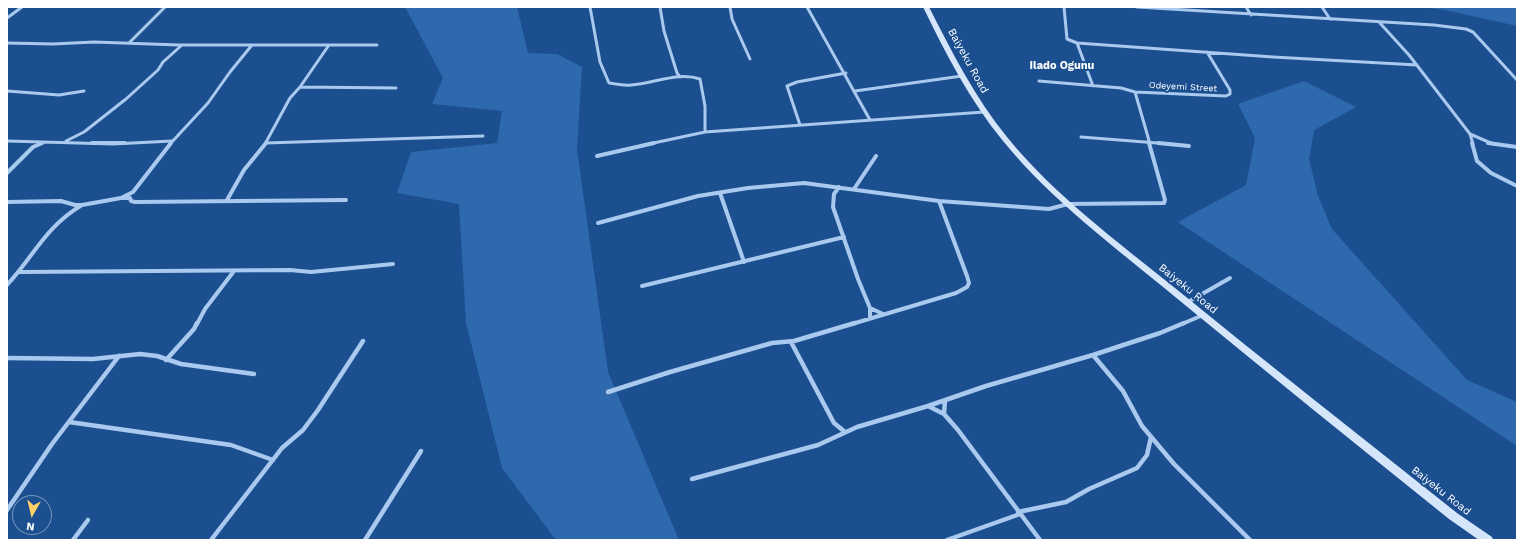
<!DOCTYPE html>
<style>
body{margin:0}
#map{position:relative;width:1524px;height:547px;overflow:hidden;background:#1b4f8f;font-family:"Work Sans",sans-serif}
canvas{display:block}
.frame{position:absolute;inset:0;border:8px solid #fff;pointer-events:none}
.north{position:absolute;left:12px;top:495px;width:40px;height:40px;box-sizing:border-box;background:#1b4f8f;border:1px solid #7695bc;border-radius:50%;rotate:188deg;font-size:11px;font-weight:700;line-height:16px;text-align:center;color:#fff}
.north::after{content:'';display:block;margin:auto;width:14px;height:18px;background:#ffd166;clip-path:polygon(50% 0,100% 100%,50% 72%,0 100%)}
</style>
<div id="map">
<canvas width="1524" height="547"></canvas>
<div class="frame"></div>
<div class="north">N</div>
</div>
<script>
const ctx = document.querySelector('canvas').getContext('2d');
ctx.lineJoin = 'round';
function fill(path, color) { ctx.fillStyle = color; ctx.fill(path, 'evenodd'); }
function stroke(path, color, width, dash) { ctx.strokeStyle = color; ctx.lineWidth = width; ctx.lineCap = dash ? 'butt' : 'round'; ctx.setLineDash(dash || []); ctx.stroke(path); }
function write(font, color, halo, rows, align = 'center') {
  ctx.font = font + ' "Work Sans",sans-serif'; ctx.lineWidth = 4; ctx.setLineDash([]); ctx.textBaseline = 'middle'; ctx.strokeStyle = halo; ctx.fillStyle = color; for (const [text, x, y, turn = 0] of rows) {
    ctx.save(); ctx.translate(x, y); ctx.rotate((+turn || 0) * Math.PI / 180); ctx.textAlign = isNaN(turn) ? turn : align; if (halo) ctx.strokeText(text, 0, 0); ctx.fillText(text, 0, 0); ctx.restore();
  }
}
const green = new Path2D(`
 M405 7H517L528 53 557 54 582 67 577 149 608 372 679 540H556L502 468 466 323 459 204 397 193 411 152 497 143 502 111 432 104 443 78Z
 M1421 7H1517V26L1445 10Z
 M1304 81 1356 107 1314 130 1309 159 1318 196 1332 229 1467 380 1517 402V446L1178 222 1246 185 1255 138 1238 104Z`);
const streetFar2 = new Path2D(`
 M590 7 600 62 609 83C616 84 623 86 631 85 653 84 678 71 700 79L705 106V132
 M660 7 664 31 677 73 680 77
 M730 7 732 19 750 59
 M807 7 870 120
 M1064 7 1067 39 1077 43 1273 57 1417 65
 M1137 7 1434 25 1466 29 1473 32 1517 80
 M1246 7 1251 15
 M1322 7 1330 19
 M7 18 22 7
 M1379 22 1409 55 1470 134 1493 144
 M7 43 53 44 94 42 179 45H377
 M129 43 165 7
 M1077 43 1093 86
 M1039 81 1121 88 1135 92 1226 96 1230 94V90L1207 52
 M300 87 396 88
 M7 91 59 95 84 91
 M855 91 962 76
 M1135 92 1150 144
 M800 125 787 86 797 82 846 73
 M1470 134 1473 144
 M1081 137 1170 144
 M7 141 113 144 172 141
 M66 141 84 132 126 99 158 70 163 62 182 45
 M266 143 483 136
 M40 144 43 143
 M170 144 208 103 230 72 252 45
 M265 144 290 98 300 87 329 45
 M649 144 705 132 984 112`);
const streetFar1 = new Path2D(`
 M92 143H125
 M1158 143 1189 146
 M1472 143 1477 161 1491 173 1517 186
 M1488 143 1517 147
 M597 156 654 143
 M7 173 33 147 42 143
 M839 187 834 194 833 207 858 279 870 308V318
 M854 189 876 156
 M720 193 744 262
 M122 198H130L131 201 135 202 346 200
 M227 200 244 170 266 143
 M7 202 61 201 75 205H82L121 198 133 192 171 143
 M598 223 698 196 748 188 804 183 939 201 1049 209 1068 204 1164 203 1165 200 1149 143
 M20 272 290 270 311 272 393 264
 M7 285C34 256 45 227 82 205
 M642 286 844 237
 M1188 302 1230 278
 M870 308 883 314
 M197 324 205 309 234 271
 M852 324 956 293 967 287 969 283 967 276 939 201
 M1182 324 1203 315`);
const street = new Path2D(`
 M791 342 834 423 845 432
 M1093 355 1123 391 1142 426 1174 464 1250 540
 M7 358 93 359 140 354 157 356 181 364 254 374
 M166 360 194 329 197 323
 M608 392 670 372 772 343 794 341 855 323
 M928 406 944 414 958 430 1040 540
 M944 414 945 400
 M69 422 231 445 273 460
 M692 479 818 445 857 427 928 406 986 386 1093 355 1160 333 1184 323
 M7 510 52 444 119 356
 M1018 512 1066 502 1089 489 1137 468 1147 455 1151 437
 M73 540 88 520
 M211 540 282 448 303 430 318 410 363 341
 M365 540 421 451
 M947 540 1020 514`);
const secondary = new Path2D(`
 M923 7H929C952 52 975 98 1007 137 1055 196 1117 241 1175 288 1268 364 1363 438 1457 513L1492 537 1493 540H1479L1449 519C1357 445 1265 371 1174 296 1115 247 1052 201 1003 141 970 101 946 54 923 7Z`);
const farStreetnames = [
 ["Odeyemi Street",1183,87,3]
];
const streetNames = [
 ["Baiyeku Road",968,61,61],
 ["Baiyeku Road",1188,289,39],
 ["Baiyeku Road",1441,491,38]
];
const farQuarternames = [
 ["Ilado Ogunu",1062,66]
];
fill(green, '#2e69ad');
stroke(streetFar2, '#a9c9ee', 3);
stroke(streetFar1, '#a9c9ee', 4);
stroke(street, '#a9c9ee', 4.5);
fill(secondary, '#d6e6fa');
write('9px', '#fff', '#1b4f8f', farStreetnames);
write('11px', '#fff', '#1b4f8f', streetNames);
write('bold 11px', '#fff', '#1b4f8f', farQuarternames);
</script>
